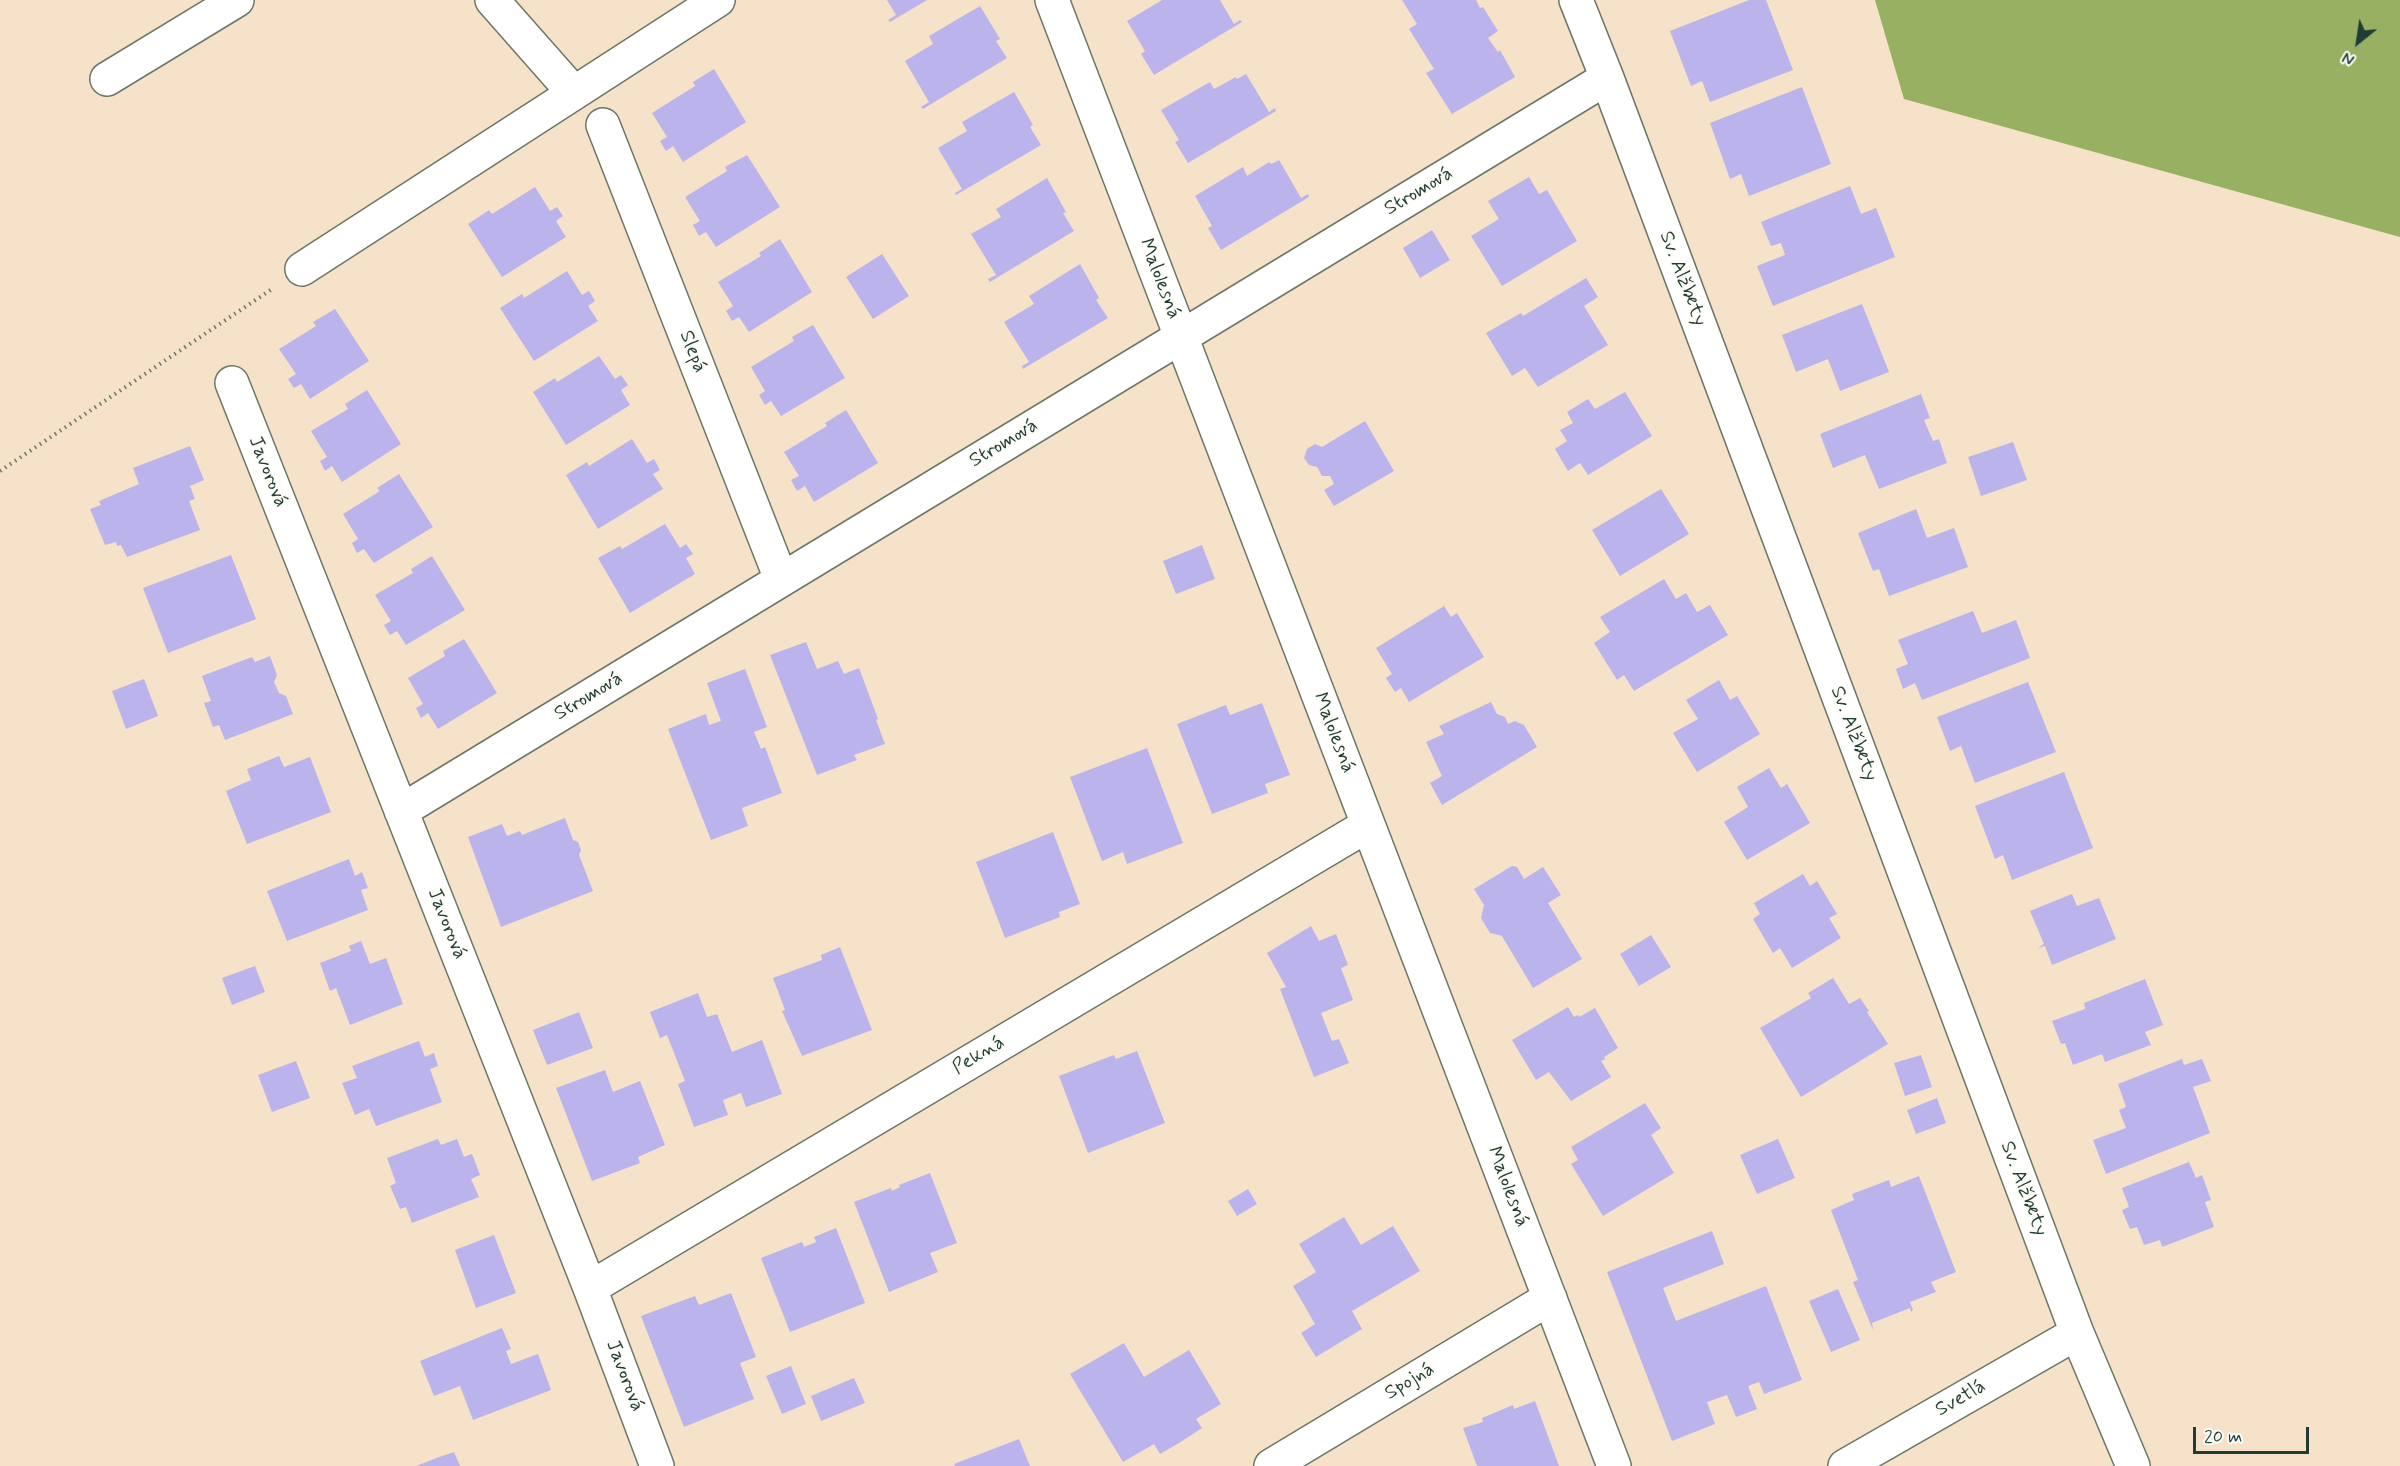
<!DOCTYPE html>
<meta charset="utf-8">
<style>
body{margin:0}
#map{position:relative;width:2400px;height:1466px;overflow:hidden;background:#f5e2c8;font-family:Mynerve,sans-serif}
canvas{display:block}
.north{position:absolute;left:2328px;top:12px;width:60px;height:60px;-webkit-text-stroke:4px #fdfcf7;paint-order:stroke;rotate:210deg;font-size:16px;font-weight:700;line-height:24px;text-align:center;color:#1f3d34}
.north::after{content:'';display:block;margin:auto;width:21px;height:27px;background:#1f3d34;clip-path:polygon(50% 0,100% 100%,50% 72%,0 100%)}
.scale{position:absolute;left:2193px;top:1427px;width:116px;height:27px;box-sizing:border-box;border:3px solid #1f3d34;border-top:0;padding-left:8px;font-size:18px;line-height:21px;white-space:nowrap;color:#1f3d34;-webkit-text-stroke:4px #fdfcf7;paint-order:stroke}
</style>
<div id="map">
<canvas width="2400" height="1466"></canvas>
<div class="north">N</div>
<div class="scale">20 m</div>
</div>
<script>
const ctx = document.querySelector('canvas').getContext('2d');
ctx.lineJoin = 'round';
function fill(path, color) { ctx.fillStyle = color; ctx.fill(path, 'evenodd'); }
function stroke(path, color, width, dash) { ctx.strokeStyle = color; ctx.lineWidth = width; ctx.lineCap = dash ? 'butt' : 'round'; ctx.setLineDash(dash || []); ctx.stroke(path); }
function write(font, color, halo, rows, align = 'center') {
  ctx.font = font + ' Mynerve,sans-serif'; ctx.lineWidth = 4.5; ctx.setLineDash([]); ctx.textBaseline = 'middle'; ctx.strokeStyle = halo; ctx.fillStyle = color; for (const [text, x, y, turn = 0] of rows) {
    ctx.save(); ctx.translate(x, y); ctx.rotate((+turn || 0) * Math.PI / 180); ctx.textAlign = isNaN(turn) ? turn : align; if (halo) ctx.strokeText(text, 0, 0); ctx.fillText(text, 0, 0); ctx.restore();
  }
}
const forest = new Path2D(`
 M1875 0H2400V237L1904 99Z`);
const building = new Path2D(`
 M887 0H927L890 22 888 20 896 15Z
 M1162 0H1220L1234 24 1240 20 1242 22 1154 75 1141 54 1145 51 1127 21Z
 M1402 0H1476L1480 8 1483 7 1498 31 1488 38 1498 52 1500 50 1515 77 1452 114 1426 73 1434 69 1409 29 1417 24Z
 M1749 0H1766L1793 70 1710 102 1702 81 1691 86 1670 31Z
 M980 6 1000 39 996 41 1007 58 923 109 921 107 929 102 905 61 933 44 929 36Z
 M714 69 746 122 683 162 673 146 666 151 660 141 667 137 652 113 695 86 693 82Z
 M1246 74 1269 112 1275 108 1276 111 1188 163 1175 142 1179 140 1161 110 1210 82 1214 89 1236 77 1237 79Z
 M1802 87 1831 164 1749 196 1741 174 1730 179 1710 123Z
 M1014 92 1033 125 1030 127 1041 145 956 195 955 193 962 189 938 148 967 131 962 122Z
 M747 155 780 207 716 247 706 232 699 236 693 225 700 221 685 197 727 171 725 167Z
 M1279 160 1301 198 1308 194 1309 197 1221 250 1208 228 1212 226 1195 196 1243 167 1247 176 1269 162 1271 164Z
 M1529 177 1539 194 1547 190 1577 241 1502 286 1471 236 1499 219 1488 201Z
 M1047 178 1066 212 1063 213 1074 231 990 282 988 279 996 275 971 234 1001 217 996 209Z
 M1850 186 1861 214 1876 208 1895 257 1773 306 1757 266 1785 255 1781 243 1771 246 1761 222Z
 M535 187 550 211 557 207 563 216 556 221 566 237 502 277 468 224 489 210 492 214Z
 M1432 230 1450 260 1420 278 1403 248Z
 M780 239 812 292 749 332 739 317 732 321 726 311 733 306 718 282 761 256 759 253Z
 M882 254 909 296 873 319 846 277Z
 M1080 264 1099 298 1096 300 1108 318 1023 369 1022 366 1029 362 1004 322 1034 304 1029 296Z
 M567 271 582 295 589 291 595 301 588 306 598 321 534 361 500 308 522 294 524 298Z
 M1586 278 1598 297 1584 306 1608 345 1538 387 1525 368 1512 376 1486 333 1521 313 1523 316Z
 M1862 304 1889 372 1840 391 1828 359 1796 372 1782 335Z
 M335 309 369 361 310 399 301 384 294 388 288 379 296 374 279 349 316 326 313 322Z
 M813 325 845 378 781 416 771 401 765 405 759 395 765 391 751 367 794 341 792 337Z
 M599 356 615 379 621 375 628 385 621 390 630 405 566 445 533 392 555 378 557 382Z
 M367 390 401 444 342 482 332 466 325 471 320 461 327 457 311 431 348 409 345 404Z
 M1625 392 1652 436 1588 475 1580 463 1568 471 1555 449 1567 441 1560 430 1573 423 1567 412 1588 399 1595 409Z
 M1921 394 1930 418 1924 420 1933 441 1939 439 1947 463 1879 489 1865 455 1833 468 1820 434Z
 M846 410 878 463 814 502 805 486 797 491 791 480 799 476 784 452 827 426 825 423Z
 M1365 421 1394 471 1334 506 1324 490 1334 484 1330 476H1322L1317 467 1309 465 1304 458 1307 449 1315 444 1322 447Z
 M632 439 647 463 654 459 660 470 653 474 663 489 598 529 566 475 587 462 589 466Z
 M2013 442 2027 480 1981 496 1968 457Z
 M190 446 204 480 190 486 195 499 189 501 200 530 127 557 121 545 117 546 116 542 105 545 90 509 101 505 99 501 139 484 133 468Z
 M399 474 433 527 374 563 364 549 357 553 352 543 358 539 343 514 380 491 377 488Z
 M1661 489 1689 534 1620 576 1592 530Z
 M1916 509 1927 538 1954 528 1968 567 1889 596 1879 569 1873 571 1858 533Z
 M665 524 680 548 686 544 693 554 686 558 695 574 630 613 598 558 620 546 622 549Z
 M1202 545 1215 579 1176 594 1163 561Z
 M231 555 256 619 168 653 143 588Z
 M432 556 465 610 406 645 397 631 390 635 384 625 391 621 375 595 413 573 411 569Z
 M1664 579 1676 599 1686 593 1697 612 1710 605 1728 635 1634 691 1624 675 1617 680 1594 643 1610 632 1600 617Z
 M1444 606 1451 617 1457 613 1484 657 1409 702 1401 688 1395 692 1386 678 1392 674 1376 648Z
 M1973 611 1982 633 2016 620 2030 658 1922 700 1915 683 1903 689 1896 669 1908 664 1898 640Z
 M464 639 497 693 438 729 428 713 421 718 416 708 423 704 408 678 445 656 443 651Z
 M806 642 817 669 838 661 844 674 859 668 878 719 876 720 885 744 854 755 857 760 817 775 770 655Z
 M270 656 277 675 274 682 279 693 286 696 293 714 225 740 219 725 213 727 204 703 211 701 202 676 252 657 255 662Z
 M745 669 767 727 754 732 761 749 765 747 782 793 742 808 748 826 711 840 668 729 706 714 709 725 721 721 707 683Z
 M144 679 158 716 126 729 112 691Z
 M1719 680 1730 700 1737 696 1760 734 1697 772 1673 733 1698 719 1686 700Z
 M2028 682 2056 752 1975 783 1961 746 1950 751 1937 717Z
 M1491 702 1497 714 1505 717 1508 724 1515 721 1524 725 1537 747 1442 805 1430 783 1442 776 1426 742 1444 734 1439 726Z
 M1262 703 1290 775 1265 784 1268 793 1212 814 1177 724 1226 705 1230 715Z
 M1147 748 1183 843 1127 864 1123 852 1102 861 1070 777Z
 M279 756 284 767 310 757 331 812 247 844 226 791 251 780 247 769Z
 M1769 768 1781 788 1787 784 1810 823 1747 860 1724 822 1748 807 1737 787Z
 M2064 772 2093 848 2012 880 2003 855 1995 859 1975 806Z
 M565 818 573 840 578 842 581 850 579 855 593 891 501 927 468 837 502 824 507 836 520 831 522 835Z
 M1053 832 1080 904 1059 912 1060 917 1005 938 976 862Z
 M349 859 355 876 362 872 368 888 361 890 368 910 287 941 267 891Z
 M1512 866 1517 867 1524 879 1543 867 1561 895 1548 903 1582 959 1533 988 1502 936 1490 933 1481 918 1484 905 1474 889Z
 M1803 874 1810 886 1817 881 1837 914 1829 918 1841 938 1792 968 1780 948 1773 953 1753 919 1760 914 1754 903Z
 M2072 894 2077 906 2099 898 2116 939 2052 965 2045 946 2038 948 2044 944 2030 911Z
 M1311 926 1319 941 1336 934 1348 965 1341 968 1353 1000 1321 1013 1332 1041 1339 1039 1349 1063 1314 1077 1280 989 1286 987 1267 953Z
 M1651 935 1671 967 1639 986 1620 954Z
 M361 941 370 964 386 958 403 1004 350 1025 336 988 330 991 320 963 351 951 349 946Z
 M840 947 872 1030 802 1056 782 1011 785 1010 773 978 822 960 821 955Z
 M255 966 265 992 232 1005 222 978Z
 M1833 978 1849 1004 1860 998 1869 1011 1867 1012 1888 1044 1801 1097 1760 1028 1811 998 1808 993Z
 M2145 979 2163 1025 2145 1032 2151 1045 2105 1062 2102 1054 2073 1065 2065 1043 2061 1044 2052 1021 2085 1009 2084 1003Z
 M698 993 707 1017 717 1014 732 1052 762 1040 782 1094 746 1107 741 1093 723 1100 728 1115 694 1127 678 1084 685 1081 667 1035 660 1038 650 1012Z
 M1568 1007 1574 1017 1578 1015 1579 1017 1595 1008 1618 1048 1604 1057 1605 1059 1601 1061 1611 1077 1571 1101 1549 1072 1536 1080 1512 1040Z
 M579 1012 593 1048 547 1065 533 1030Z
 M419 1041 425 1057 434 1053 438 1066 430 1069 442 1102 376 1126 369 1109 355 1115 342 1083 357 1078 352 1066Z
 M1137 1051 1165 1123 1088 1153 1059 1076 1114 1055 1116 1059Z
 M1921 1055 1932 1087 1905 1096 1894 1063Z
 M2182 1059 2184 1065 2202 1059 2211 1081 2193 1087 2210 1133 2106 1174 2093 1140 2126 1128 2119 1110 2126 1107 2118 1084Z
 M296 1061 310 1098 272 1112 258 1075Z
 M605 1070 613 1092 640 1081 665 1145 638 1157 640 1163 592 1181 556 1088Z
 M1937 1098 1946 1123 1916 1134 1907 1110Z
 M1645 1103 1661 1128 1651 1135 1674 1173 1603 1216 1571 1164 1578 1160 1571 1147Z
 M438 1139 441 1145 457 1139 464 1157 472 1154 480 1175 471 1179 479 1197 412 1223 406 1207 400 1209 390 1186 396 1183 387 1158Z
 M1778 1139 1795 1178 1757 1194 1740 1155Z
 M2189 1162 2196 1178 2202 1175 2211 1200 2205 1202 2214 1227 2162 1247 2160 1240 2144 1245 2137 1227 2130 1229 2122 1210 2129 1207 2122 1188Z
 M930 1173 957 1243 930 1253 938 1272 889 1292 854 1202 891 1188 892 1191 900 1187 899 1185Z
 M1919 1176 1956 1272 1931 1282 1936 1292 1910 1302 1913 1310 1911 1312 1910 1308 1872 1323 1873 1330 1853 1282 1858 1280 1831 1210 1854 1200 1852 1194 1889 1180 1891 1187Z
 M1248 1189 1257 1204 1237 1216 1228 1201Z
 M1344 1217 1361 1245 1393 1226 1420 1271 1352 1311 1362 1329 1316 1357 1301 1333 1315 1324 1293 1286 1316 1272 1299 1244Z
 M836 1228 865 1303 790 1332 761 1258 802 1242 804 1247 816 1242 814 1237Z
 M1712 1231 1724 1264 1663 1288 1676 1321 1766 1286 1802 1380 1764 1394 1759 1382 1748 1386 1757 1409 1736 1417 1727 1395 1707 1402 1715 1424 1672 1441 1607 1272Z
 M494 1235 516 1293 476 1308 455 1250Z
 M1838 1289 1860 1340 1831 1352 1809 1301Z
 M731 1293 756 1357 740 1363 754 1399 684 1427 641 1316 695 1296 699 1305Z
 M502 1328 511 1349 506 1351 511 1364 538 1354 551 1390 473 1420 460 1386 434 1396 420 1361Z
 M1124 1343 1144 1377 1189 1350 1221 1404 1196 1419 1202 1428 1179 1443 1160 1454 1154 1444 1123 1462 1070 1374Z
 M791 1366 806 1404 782 1414 766 1376Z
 M854 1378 865 1403 821 1421 811 1396Z
 M1535 1401 1559 1466H1477L1463 1428 1483 1422 1482 1418 1513 1405 1514 1409Z
 M1019 1439 1030 1466H955L954 1464Z
 M454 1452 460 1466H416L439 1457Z`);
const path = new Path2D(`
 M0 471 272 289`);
const street = new Path2D(`
 M492 0 574 93
 M1052 0 1614 1466
 M1576 0 1607 78 2077 1333 2133 1466
 M107 79 237 0
 M603 125 781 579
 M302 269 718 0
 M232 383 590 1288 657 1466
 M401 811 1607 78
 M590 1288 1368 825
 M1271 1466 1550 1298
 M1845 1466 2077 1333`);
const streetNames = [
 ["Stromová",1419,192,-31],
 ["Malolesná",1159,279,69],
 ["Sv. Alžbety",1682,279,69],
 ["Slepá",692,352,69],
 ["Stromová",1004,444,-31],
 ["Javorová",267,472,68],
 ["Stromová",589,697,-31],
 ["Malolesná",1333,733,69],
 ["Sv. Alžbety",1853,734,69],
 ["Javorová",446,924,68],
 ["Pekná",979,1056,-31],
 ["Malolesná",1507,1187,69],
 ["Sv. Alžbety",2023,1189,69],
 ["Javorová",624,1376,69],
 ["Spojná",1410,1382,-31],
 ["Svetlá",1961,1399,-30]
];
fill(forest, '#97b062');
fill(building, '#bbb4ec');
stroke(street, '#6a7768', 36);
stroke(path, '#6a7768', 4, [1.5, 4.5]);
stroke(street, '#fff', 33);
write('20px', '#1f3d34', '#fdfcf7', streetNames);
</script>
